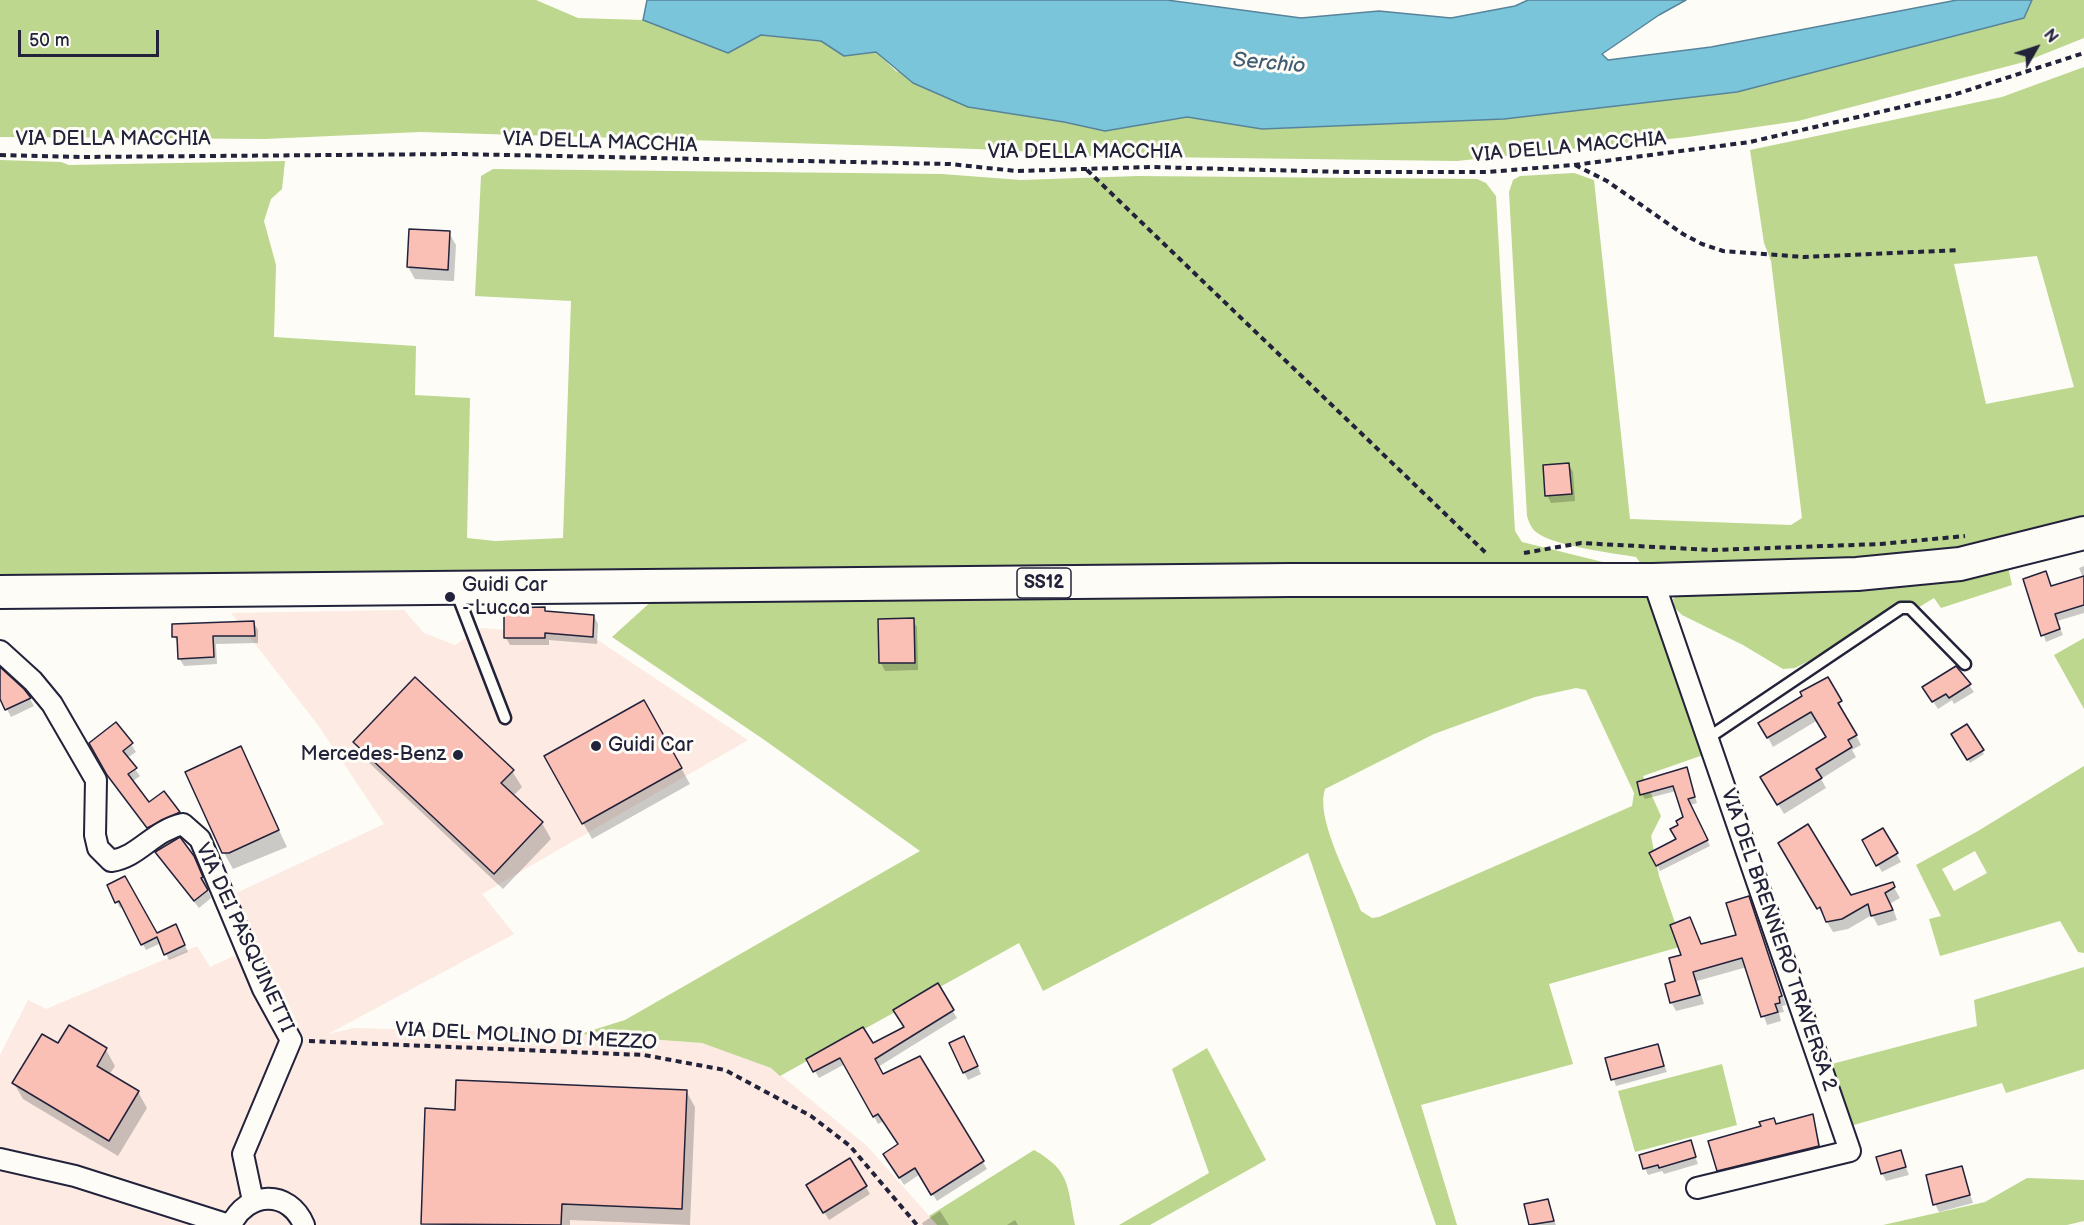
<!DOCTYPE html>
<style>
body{margin:0}
#map{position:relative;width:2084px;height:1225px;overflow:hidden;background:#fdfcf7;font-family:"Balsamiq Sans",sans-serif}
canvas{display:block}
.north{position:absolute;left:2006px;top:18px;width:60px;height:60px;-webkit-text-stroke:4px #fdfcf7;paint-order:stroke;rotate:51deg;font-size:16px;font-weight:700;line-height:24px;text-align:center;color:#22223b}
.north::after{content:'';display:block;margin:auto;width:21px;height:27px;background:#22223b;clip-path:polygon(50% 0,100% 100%,50% 72%,0 100%)}
.scale{position:absolute;left:18px;top:30px;width:141px;height:27px;box-sizing:border-box;border:3px solid #22223b;border-top:0;padding-left:8px;font-size:18px;line-height:21px;white-space:nowrap;color:#22223b;-webkit-text-stroke:4px #fdfcf7;paint-order:stroke}
</style>
<div id="map">
<canvas width="2084" height="1225"></canvas>
<div class="north">N</div>
<div class="scale">50 m</div>
</div>
<script>
const ctx = document.querySelector('canvas').getContext('2d');
ctx.lineJoin = 'round';
function fill(path, color) { ctx.fillStyle = color; ctx.fill(path, 'evenodd'); }
function stroke(path, color, width, dash) { ctx.strokeStyle = color; ctx.lineWidth = width; ctx.lineCap = dash ? 'butt' : 'round'; ctx.setLineDash(dash || []); ctx.stroke(path); }
function write(font, color, halo, rows, align = 'center') {
  ctx.font = font + ' "Balsamiq Sans",sans-serif'; ctx.lineWidth = 6; ctx.setLineDash([]); ctx.textBaseline = 'middle'; ctx.strokeStyle = halo; ctx.fillStyle = color; for (const [text, x, y, turn = 0] of rows) {
    ctx.save(); ctx.translate(x, y); ctx.rotate((+turn || 0) * Math.PI / 180); ctx.textAlign = isNaN(turn) ? turn : align; if (halo) ctx.strokeText(text, 0, 0); ctx.fillText(text, 0, 0); ctx.restore();
  }
}
const built = new Path2D(`
 M404 610 424 633 455 645 481 628 593 637 748 740 482 894 514 934 328 1034 354 1028 580 1034 702 1043 772 1068 867 1146 937 1225H0V1055L28 1000 46 1009 197 946 210 967 251 948 230 896 384 824 318 725 231 613Z`);
const green = new Path2D(`
 M0 0H536L578 18 643 20 728 53 761 35 821 41 844 56 876 52 896 71 1105 131 1187 117 1262 129 1504 119 1737 92 2024 18 2032 0H2084V38L2024 62 1798 121 1688 137 1457 161 1081 156 1004 150 890 146 420 132 264 139 0 137Z
 M2084 67V522L1954 551 1848 562 1652 568 1641 564 1636 557C1613 553 1553 546 1536 532 1531 528 1529 522 1527 516L1509 192 1513 180 1520 176 1574 173 1594 180 1630 519 1791 525 1802 518 1771 261 1764 243 1750 150 2002 97ZM2037 256 2074 387 1986 404 1954 264Z
 M0 160 61 162 69 165 285 161 282 189 271 199 264 221 276 265 274 337 416 346 415 395 470 398 467 538 495 541 563 538 571 301 475 296 481 176 493 169 942 174 1021 180 1138 176 1477 179 1486 183 1496 196 1515 531 1522 542 1627 568 0 578Z
 M2008 567 2012 585 1941 608 1934 598 1916 609 1914 607 1795 668 1783 669 1743 645 1682 615 1675 608 1673 599 1678 594Z
 M1020 595 1646 596 1706 754 1643 776 1661 816 1651 836 1659 876 1683 946 1549 984 1573 1064 1421 1105 1457 1225H1436L1308 853 1043 991 1019 943 780 1076 771 1068 702 1043 580 1034 625 1020 920 851 763 739 612 637 654 599ZM1576 688 1586 690 1634 793 1632 806 1379 917 1372 918 1361 911C1350 880 1315 819 1325 789L1434 734 1535 697Z
 M2084 638V709L2054 655Z
 M2084 766V953L2078 952 2060 921 1940 956 1929 919 1941 916 1916 865 1978 831ZM1975 851 1987 873 1954 891 1942 869Z
 M2084 967V1069L2006 1093 2002 1083 1850 1126 1828 1065 1977 1026 1974 1000Z
 M1207 1048 1266 1160 1150 1225H1119L1209 1173 1172 1069Z
 M1722 1064 1737 1125 1635 1152 1618 1091Z
 M1034 1150C1071 1171 1067 1186 1075 1225H937L929 1216Z
 M2027 1178 2084 1180V1221L2067 1225H1883L1985 1202Z`);
const water = new Path2D(`
 M647 0H1167L1301 18 1379 11 1451 18 1515 6 1528 0H1686L1659 15 1602 54 1608 60 1711 47 1957 0H2032L2024 18 1737 92 1504 119 1262 129 1187 117 1105 131 1064 122 968 107 913 83 876 52 844 56 821 41 761 35 728 53 643 20Z`);
const shadow = new Path2D(`
 M449 233 456 245 454 281 415 279 408 267Z
 M1569 465 1573 472 1575 501 1551 503 1547 495Z
 M2084 566V613L2057 621 2063 635 2046 642 2025 580 2046 573 2052 587 2083 578 2079 568Z
 M546 613 594 616 598 624 597 644 549 640V645H510L506 638Z
 M913 620 917 627 918 670 885 671 881 663 880 621Z
 M254 623 258 630V643L216 644 217 664 184 666 179 658 178 644 174 636Z
 M0 669 30 699 34 706 11 717 0 696Z
 M1827 679 1861 745 1852 750 1856 757 1821 779 1826 788 1784 814 1762 777 1828 738 1818 720 1773 747 1760 723 1804 697Z
 M1969 685 1974 692 1954 704 1952 700 1938 709 1924 687Z
 M644 702 690 784 592 839 546 756Z
 M1967 726 1984 754 1970 763 1953 735Z
 M355 742 512 771 522 787 513 796 542 823 551 839 503 889 364 758Z
 M91 744H131L136 752 127 758 140 776 132 782 148 804 163 793 183 821 153 835 113 783Z
 M240 748 287 847 233 869 224 853Z
 M1686 768 1697 803 1690 805 1710 846 1660 871 1651 853 1678 840 1684 818 1676 791 1645 799 1642 794Z
 M1883 830 1901 862 1882 872 1864 841Z
 M1780 844 1850 896 1892 884 1900 898 1891 903 1897 920 1878 926 1872 915 1848 929 1833 932Z
 M161 860 198 866 211 898 199 908Z
 M109 886 157 934 179 932 188 952 169 960 161 943 146 950 123 907 120 908Z
 M1749 898 1786 1005 1782 1006 1784 1012 1779 1013 1781 1021 1767 1025 1747 967 1697 981 1704 1004 1676 1011 1671 1002 1683 956 1701 946 1737 936Z
 M937 985 957 1018 878 1067 882 1076 920 1058 987 1169 937 1201 920 1174 904 1185 889 1162 900 1145 884 1121 878 1124 845 1064 819 1078 808 1059 872 1045 906 1028Z
 M58 1045 106 1050 115 1066 109 1075 138 1092 147 1108 118 1156 23 1099 14 1083Z
 M968 1045 981 1074 968 1080 964 1072Z
 M1657 1046 1667 1072 1616 1086 1607 1059Z
 M686 1091 695 1107 690 1225 570 1220V1225L422 1224 456 1111Z
 M1812 1115 1822 1153 1722 1177 1718 1170 1777 1125Z
 M1690 1142 1698 1164 1664 1174 1662 1171 1648 1175 1645 1168Z
 M1900 1152 1909 1175 1886 1181 1882 1173Z
 M850 1160 870 1194 829 1220 808 1186Z
 M1961 1168 1973 1203 1939 1212 1935 1204Z
 M1547 1201 1556 1225H1531L1526 1206Z
 M940 1211 949 1225H923L922 1223Z
 M1015 1220 1018 1225H1007Z`);
const building = new Path2D(`
 M409 229 450 231 448 270 407 267Z
 M1569 463 1572 494 1545 496 1543 465Z
 M2046 571 2051 586 2084 576V605L2055 614 2060 629 2041 636 2023 579Z
 M545 607V611L594 615 593 637 545 633V638H504V608Z
 M914 618 915 663H879L878 619Z
 M254 621 255 636H213L214 657 178 659 177 637H172V624Z
 M1956 666 1971 684 1949 698 1946 694 1932 702 1922 687Z
 M0 667 24 689 31 698 5 710 0 699Z
 M415 677 514 770 501 783 543 822 494 874 353 742Z
 M1828 677 1842 701 1838 703 1857 735 1848 740 1852 747 1816 769 1822 778 1777 805 1760 777 1826 737 1811 712 1767 738 1758 723 1802 696 1800 692Z
 M644 700 682 768 582 824 544 756Z
 M116 722 133 743 123 751 137 768 128 774 149 802 164 791 180 812 147 828 107 775 89 743Z
 M1967 724 1984 750 1967 760 1951 734Z
 M241 746 279 830 229 853H222L185 772Z
 M1687 767 1695 797 1688 799 1708 840 1656 866 1649 853 1676 839 1670 829 1678 825 1676 821 1683 817 1673 786 1640 795 1637 782Z
 M1808 824 1851 895 1893 882 1895 887 1885 893 1893 910 1871 916 1868 904 1842 919 1826 922 1820 907 1817 909 1778 843Z
 M1883 828 1898 853 1876 866 1862 840Z
 M180 837 194 856 203 877 201 878 208 890 194 901 155 852Z
 M125 876 157 933 176 924 185 945 164 955 157 937 141 945 119 901 115 903 107 885Z
 M1749 896 1782 996 1779 997 1780 1003 1775 1004 1778 1012 1761 1017 1742 958 1693 972 1700 995 1670 1003 1665 984 1675 981 1669 958 1681 955 1670 925 1690 917 1701 944 1736 935 1726 903Z
 M938 983 954 1010 875 1059 883 1074 920 1056 984 1161 931 1195 915 1168 899 1178 883 1154 898 1144 878 1114 873 1117 840 1058 813 1072 806 1059 863 1027 873 1043 904 1027 893 1010Z
 M69 1025 107 1048 97 1066 139 1091 109 1141 12 1083 42 1034 58 1043Z
 M964 1036 978 1066 963 1073 949 1043Z
 M1658 1044 1664 1066 1611 1080 1605 1058Z
 M456 1080 687 1090 682 1209 562 1204 561 1225 421 1224 425 1108 455 1110Z
 M1813 1114 1819 1146 1717 1171 1708 1141 1761 1126 1759 1122 1774 1118 1776 1124Z
 M1691 1140 1696 1157 1659 1168 1658 1165 1643 1169 1639 1155Z
 M1901 1150 1906 1167 1881 1174 1876 1157Z
 M850 1158 867 1186 823 1213 806 1185Z
 M1962 1166 1970 1195 1933 1205 1926 1175Z
 M1548 1199 1554 1221 1529 1225 1524 1204Z`);
const path = new Path2D(`
 M0 155 84 157 458 154 950 164 1016 171 1151 167 1344 172H1487L1574 165 1750 142 1953 95 2084 53
 M1575 165 1607 181 1683 234 1702 244 1723 251 1804 257 1960 250
 M1087 170 1488 555
 M1524 553 1581 543 1712 550 1881 544 1965 536
 M309 1041 644 1055 725 1070 811 1116 850 1146 917 1225`);
const service = new Path2D(`
 M456 591 505 718
 M1708 738 1901 608H1910L1965 664`);
const minor = new Path2D(`
 M1653 580 1850 1151 1697 1188
 M0 651 33 681 52 704 96 780 95 835 98 848 111 861C139 857 152 831 183 824L200 839 263 989 291 1040 243 1154 253 1201
 M0 1159 75 1176 229 1225
 M231 1225C247 1191 289 1189 304 1225`);
const primary = new Path2D(`
 M0 592 1290 580H1653L1857 574 1960 564 2084 533`);
const markers = [
 [450,597,6,"#22223b"],
 [596,746,6,"#22223b"],
 [458,755,6,"#22223b"]
];
const shields = [
 [1044,583,54]
];
const shieldNames = [
 ["SS12",1044,583]
];
const streetNames = [
 ["VIA DELLA MACCHIA",113,140],
 ["VIA DELLA MACCHIA",600,143,2],
 ["VIA DELLA MACCHIA",1569,148,-5],
 ["VIA DELLA MACCHIA",1085,153],
 ["VIA DEI PASQUINETTI",244,938,65],
 ["VIA DEL BRENNERO TRAVERSA 2",1778,940,71],
 ["VIA DEL MOLINO DI MEZZO",526,1037,3]
];
const poiNames = [
 ["Guidi Car",462,586],
 ["- Lucca",462,609],
 ["Guidi Car",608,746],
 ["Mercedes-Benz",446,755,"right"]
];
const waterNames = [
 ["Serchio",1269,64,5]
];
fill(built, '#fceae3');
fill(green, '#bdd78e');
fill(water, '#7bc5db');
stroke(water, '#57849b', 1.5);
fill(shadow, '#0003');
fill(building, '#fabfb5');
stroke(building, '#22223b', 1.5);
stroke(service, '#22223b', 15);
stroke(minor, '#22223b', 24);
stroke(primary, '#22223b', 36);
stroke(path, '#22223b', 4, [6, 4.5]);
stroke(service, '#fdfcf7', 10);
stroke(minor, '#fdfcf7', 20);
stroke(primary, '#fdfcf7', 32);
for (const [x, y, r, color] of markers) { const dot = new Path2D(); dot.arc(x, y, r, 0, 2 * Math.PI); ctx.fillStyle = color; ctx.fill(dot); stroke(dot, '#fdfcf7', 2); }
for (const [x, y, w] of shields) { const box = new Path2D(); box.roundRect(x - w / 2, y - 15, w, 30, 4.5); ctx.fillStyle = '#fdfcf7'; ctx.fill(box); stroke(box, '#22223b', 1.5); }
write('bold 18px', '#22223b', null, shieldNames);
write('20px', '#22223b', '#fdfcf7', streetNames);
write('20px', '#22223b', '#fdfcf7', poiNames, 'left');
write('italic 21px', '#415b73', '#fdfcf7', waterNames);
</script>
